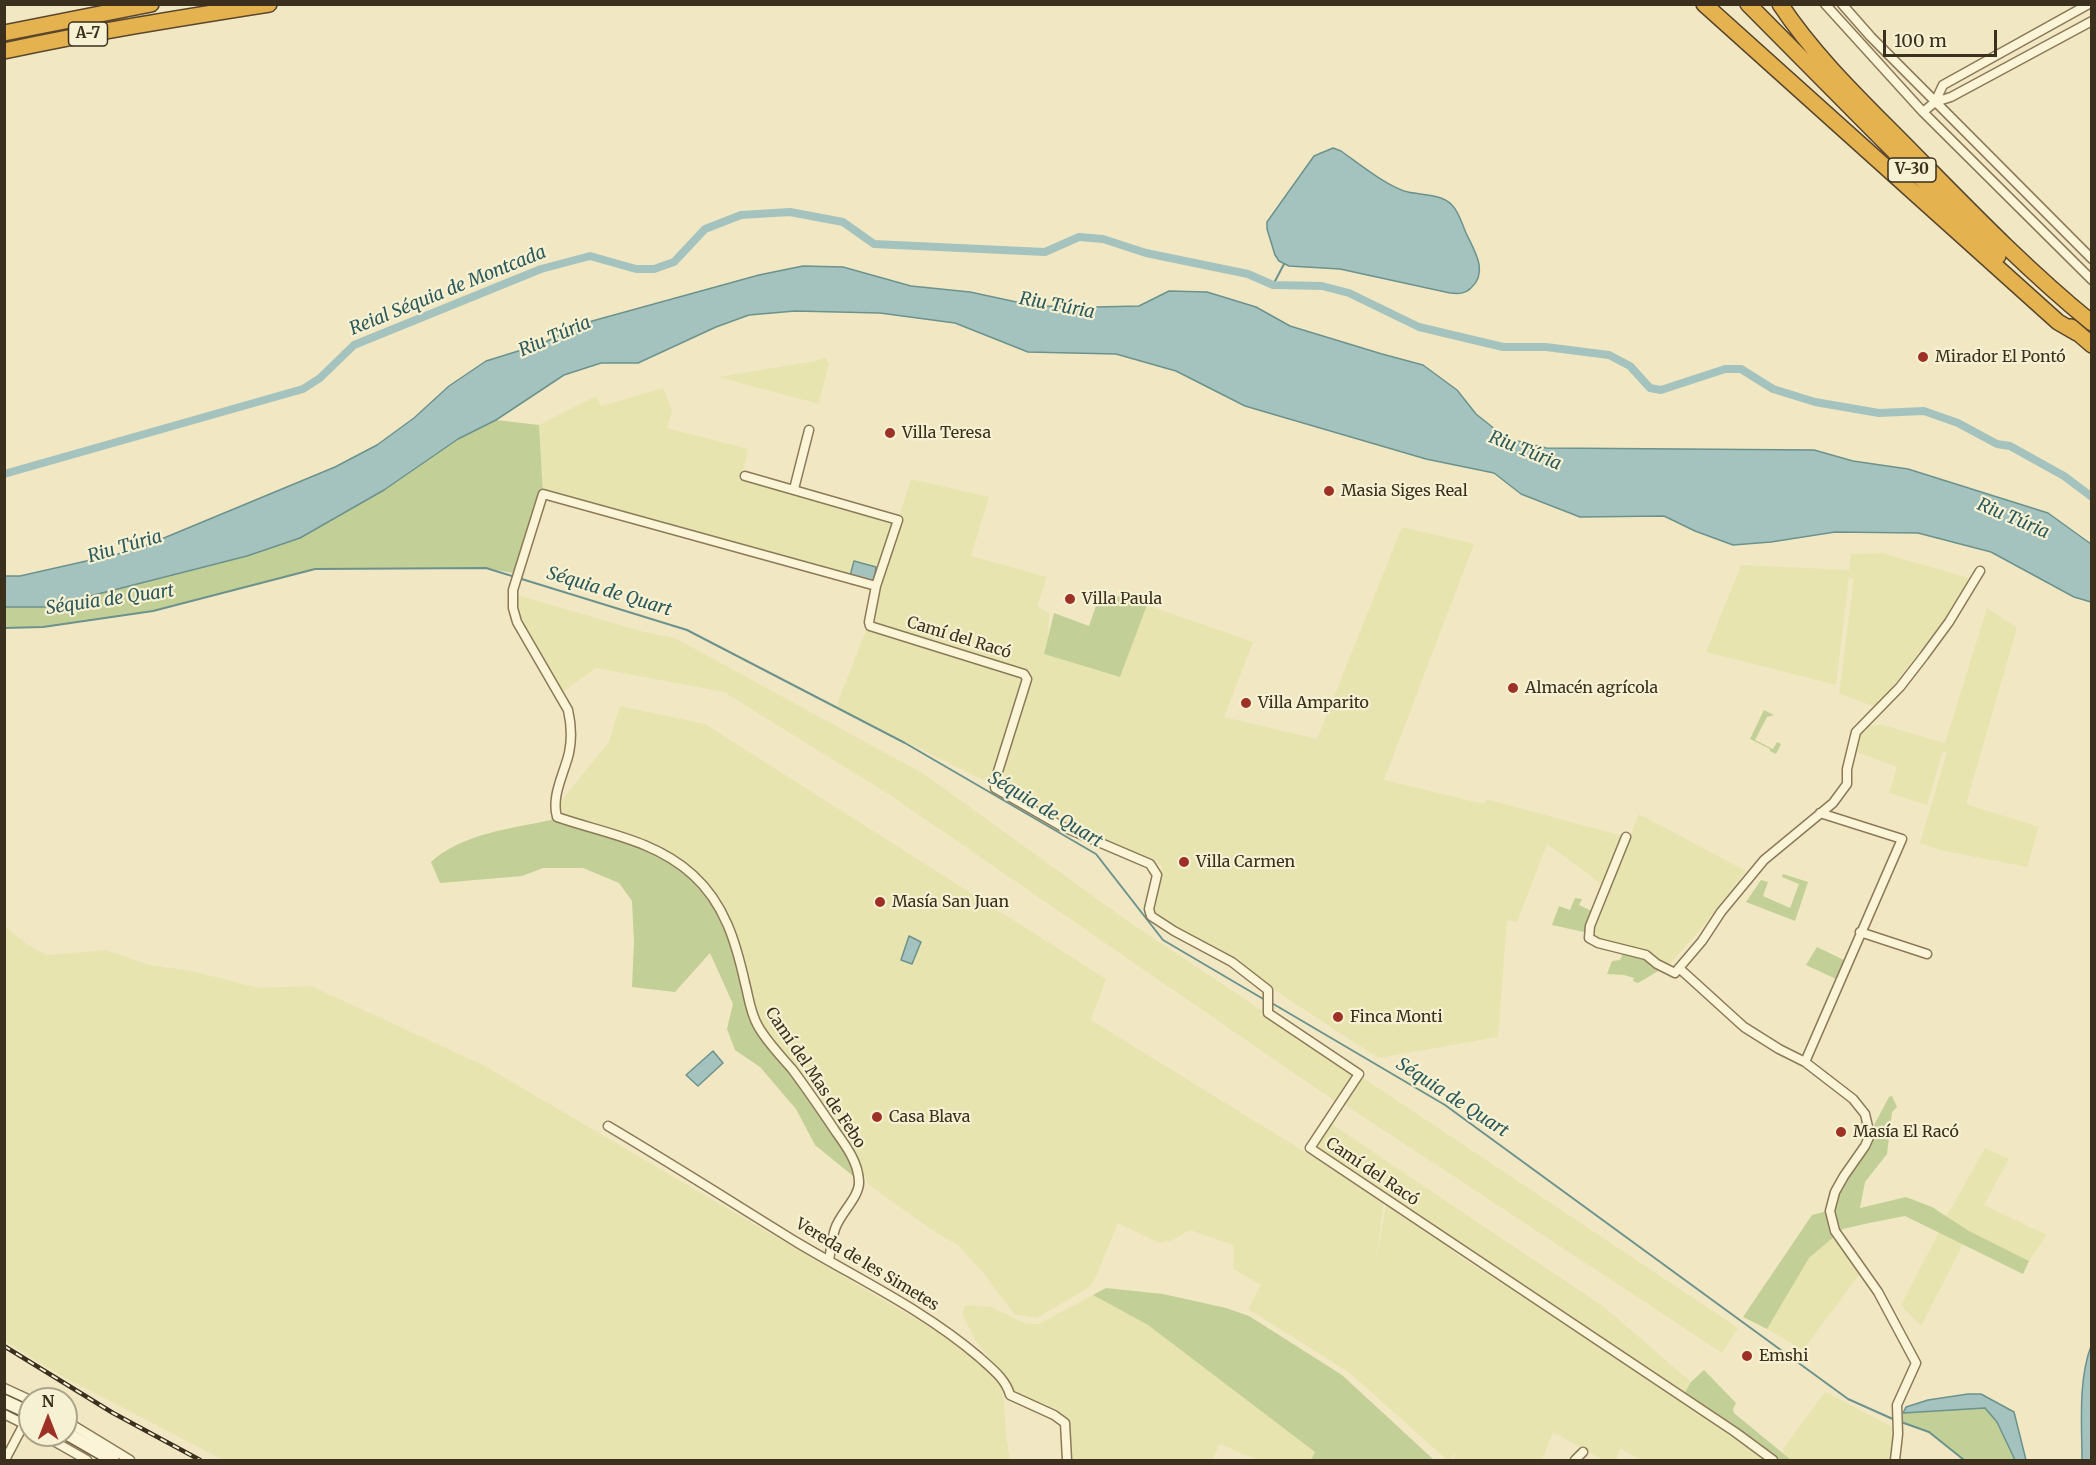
<!DOCTYPE html>
<meta charset="utf-8">
<style>
body{margin:0}
#map{position:relative;width:2096px;height:1465px;overflow:hidden;background:#f1e8c3;font-family:Merriweather,serif}
canvas{display:block}
.frame{position:absolute;inset:0;border:6px solid #3b2f1d;pointer-events:none}
.north{position:absolute;left:18px;top:1387px;width:60px;height:60px;box-sizing:border-box;background:#f7f1d3;border:2px solid #aca38a;border-radius:50%;rotate:0deg;font-size:16px;font-weight:700;line-height:24px;text-align:center;color:#3b2f1d}
.north::after{content:'';display:block;margin:auto;width:21px;height:27px;background:#9e3125;clip-path:polygon(50% 0,100% 100%,50% 72%,0 100%)}
.scale{position:absolute;left:1883px;top:30px;width:114px;height:27px;box-sizing:border-box;border:3px solid #3b2f1d;border-top:0;padding-left:8px;font-size:18px;line-height:21px;white-space:nowrap;color:#3b2f1d;-webkit-text-stroke:4px #f7f1d3;paint-order:stroke}
</style>
<div id="map">
<canvas width="2096" height="1465"></canvas>
<div class="frame"></div>
<div class="north">N</div>
<div class="scale">100 m</div>
</div>
<script>
const ctx = document.querySelector('canvas').getContext('2d');
ctx.lineJoin = 'round';
function fill(path, color) { ctx.fillStyle = color; ctx.fill(path, 'evenodd'); }
function stroke(path, color, width, dash) { ctx.strokeStyle = color; ctx.lineWidth = width; ctx.lineCap = dash ? 'butt' : 'round'; ctx.setLineDash(dash || []); ctx.stroke(path); }
function write(font, color, halo, rows, align = 'center') {
  ctx.font = font + ' Merriweather,serif'; ctx.lineWidth = 4.5; ctx.setLineDash([]); ctx.textBaseline = 'middle'; ctx.strokeStyle = halo; ctx.fillStyle = color; for (const [text, x, y, turn = 0] of rows) {
    ctx.save(); ctx.translate(x, y); ctx.rotate((+turn || 0) * Math.PI / 180); ctx.textAlign = isNaN(turn) ? turn : align; if (halo) ctx.strokeText(text, 0, 0); ctx.fillText(text, 0, 0); ctx.restore();
  }
}
const farmland = new Path2D(`
 M825 357 829 364 819 404 718 377 816 361Z
 M663 388 672 410 667 428 748 449 742 475 898 520 911 479 989 497 971 556 1047 577 1037 606 1049 613 1048 639 1044 654 1120 677 1147 605 1253 642 1224 717 1317 739 1402 527 1474 544 1384 780 1484 804 1486 799 1626 837 1606 887 1547 844 1517 922 1507 920 1498 1037 1378 1058 1232 962 1174 931 1149 909 1161 878 1162 866 1065 825 991 784 836 707 867 628 871 623 876 586 543 494 539 425 596 396 601 406Z
 M1882 553 1969 578 1954 608 1876 707 1839 694 1854 579 1849 577 1836 685 1706 652 1741 565 1849 570 1851 554Z
 M517 595 644 632 675 638 924 774 1129 922 1738 1328 1722 1353 1341 1102 1339 1104 890 795 724 692 596 668 562 692 530 641 515 608Z
 M1987 608 2017 628 1966 804 2039 827 2027 867 1940 850 1920 843 1947 752 1943 751 1927 805 1889 793 1897 767 1854 751 1858 734 1867 724 1873 726 1879 724 1945 743Z
 M620 706 705 724 1106 979 1091 1020 1384 1201 1375 1266 1387 1199 1310 1148 1330 1123 1604 1307 1691 1382 1684 1394 1390 1202 1462 1258 1547 1311 1772 1460H1640L1620 1448 1616 1460H1603L1553 1432 1542 1460H1493L1489 1458 1486 1460H1453L1456 1453 1449 1460H1447L1350 1373 1248 1309 1261 1285 1233 1269 1234 1256 1233 1245 1190 1230 1173 1240 1159 1243 1118 1223 1094 1281 1089 1287 1037 1318 1014 1314 984 1274 958 1245 935 1232 868 1184 861 1165 829 1115 767 1034 751 999 729 919 715 894 693 874 639 838 564 817 560 802 609 742Z
 M1639 814 1746 871 1701 929 1666 968 1600 941 1595 935 1593 927Z
 M4 923 10 931 28 945 47 955 106 950 149 965 192 971 259 988 311 986 483 1065 938 1332 972 1357 993 1375 1001 1386 1004 1400 1006 1436 1010 1460H223L58 1374 5 1341Z
 M1985 1148 2009 1159 1984 1205 2047 1235 2029 1261 1969 1232 1947 1216Z
 M1835 1231 1860 1274 1803 1350 1767 1329 1809 1258 1829 1241Z
 M1939 1232 1963 1244 1921 1326 1901 1305Z
 M1093 1295 1148 1325 1316 1452 1311 1460H1257L1220 1444 1212 1460H1071L1068 1420 1057 1410 1014 1392 1011 1385 976 1341 962 1314 965 1305 991 1307 1026 1324H1039Z
 M1825 1392 1895 1428V1460H1791L1783 1454V1449Z`);
const green = new Path2D(`
 M496 420 539 425 543 494 518 574 486 568 315 569 153 611 43 627 5 628 4 607H47L247 556 300 538 384 490 458 439Z
 M1101 591 1147 605 1120 677 1044 654 1054 613 1089 626Z
 M1764 710 1774 715 1767 717 1755 740 1773 749 1777 742 1781 744 1776 754 1770 751V749L1750 739Z
 M557 817 665 855 710 893 725 916 750 1009 856 1168 853 1176 815 1145 796 1109 760 1067 735 1050 727 1029 733 1004 710 953 675 992 632 987 634 942 632 901 619 883 583 868H543L522 876 440 883 431 862C461 834 513 828 551 820Z
 M1783 874 1808 882 1795 921 1746 902 1761 880 1768 882 1763 896 1790 908 1799 884 1782 877Z
 M1575 898 1582 899 1579 905 1594 912 1584 932 1552 925 1559 906 1570 910Z
 M1817 947 1846 961 1838 980 1806 965Z
 M1624 951 1645 958 1660 970 1638 983 1633 981 1634 978 1624 975 1607 974 1612 961 1620 960Z
 M1892 1096 1897 1107 1892 1112 1887 1154 1865 1182 1860 1208 1906 1197 1932 1207 1969 1231 2029 1261 2023 1274 1905 1216 1869 1223 1843 1229 1809 1258 1767 1329 1743 1317 1812 1215 1828 1211 1889 1097Z
 M1106 1288 1163 1294 1226 1308 1249 1316 1342 1375 1434 1460H1311L1315 1452 1148 1325 1093 1295Z
 M1704 1370 1736 1403 1733 1409 1734 1413 1791 1460H1773L1684 1394 1691 1382Z
 M1985 1408 1997 1422 2015 1460H1964L1929 1432 1900 1422 1903 1413Z`);
const water = new Path2D(`
 M1333 148 1341 151C1358 163 1389 188 1408 192 1421 195 1442 194 1452 205 1459 212 1462 224 1466 233 1474 250 1489 272 1471 288 1465 294 1458 294 1450 293L1340 269 1289 266 1279 261 1275 255 1267 229V222L1314 156Z
 M803 266 843 267 911 286 970 292 1035 306 1096 307 1139 306 1169 291 1207 292 1256 307 1290 326 1382 354 1423 365 1457 390 1476 414 1506 438 1546 448 1814 450 1853 461 1908 469 2048 513 2091 544V602L2074 597 1991 552 1918 533 1835 532 1771 542 1733 545 1695 531 1664 516 1580 517 1521 494 1494 473 1426 459 1245 406 1176 371 1116 354 1028 352 955 323 880 313 795 311 749 315 716 327 638 363H601L564 375 496 420 458 439 384 490 300 538 247 556 47 607H5V576H20L135 550 335 467 377 445 414 418 449 386 486 361 541 344 585 323 759 275Z
 M854 561 876 567 874 581 850 576Z
 M909 936 921 942 912 964 901 960Z
 M713 1051 723 1063 698 1086 686 1075Z
 M2091 1346V1460H2082C2082 1424 2078 1381 2091 1346Z
 M1968 1394H1981L2014 1412 2026 1460H2015L1997 1422 1985 1408 1903 1413 1906 1407 1928 1400Z`);
const stream = new Path2D(`
 M1273 285 1284 264
 M4 628 43 627 153 611 315 569 486 568 687 630 905 743 1096 854 1163 940 1265 1000
 M1270 1002 1445 1105 1848 1399 1895 1420
 M1901 1422 1929 1432 1964 1460`);
const canal = new Path2D(`
 M4 474 303 389 320 378 354 345 541 269 590 256 636 269H654L674 262 705 229 741 215 790 212 843 222 874 244 1045 252 1079 237 1103 239 1146 253 1248 274 1273 285 1322 286 1349 293 1419 327 1503 347H1546L1609 355 1630 366 1650 388 1661 390 1725 369H1741L1773 389 1815 402 1879 413 1924 411 1958 423 1997 444 2010 446 2064 476 2092 497`);
const street = new Path2D(`
 M1825 4 1923 112 2092 280
 M1842 4 1871 37 2092 259
 M1935 102 1951 97 2092 21
 M1923 112 1935 102 1943 85 2089 4
 M745 476 898 520 876 586
 M794 489 809 430
 M1626 837 1590 926 1589 938 1598 943 1646 955 1657 964 1675 973 1679 968
 M1860 932 1927 954
 M1805 1062 1902 839 1820 813
 M608 1126C672 1164 735 1204 798 1243 860 1280 924 1310 979 1357 991 1368 1006 1379 1010 1395L1054 1415 1065 1423 1067 1460
 M829 1260C831 1249 832 1238 835 1229 840 1213 860 1197 859 1181 858 1162 846 1146 836 1132 822 1111 807 1089 792 1069 780 1055 767 1042 758 1026 750 1012 749 998 745 983 736 943 725 904 693 875 655 840 603 833 557 817 551 796 564 774 569 753 572 739 571 723 568 710L517 622 513 608V590L543 494 876 586 869 622 870 626 1024 674 1027 679 995 781V788L1061 826 1150 864 1157 875 1149 909 1151 916 1174 931 1232 962 1268 990V1013L1359 1074 1310 1148 1735 1432 1773 1460
 M4 1388 30 1400
 M4 1414 30 1427
 M66 1421 130 1460
 M43 1435 87 1460
 M5 1460 24 1424
 M1575 1460 1583 1452
 M1895 1460 1898 1434 1897 1405 1916 1363 1878 1292 1835 1231 1830 1211 1835 1192 1844 1176 1865 1146 1870 1135 1865 1114 1853 1099 1805 1062 1779 1049 1744 1027 1679 968 1702 941 1721 912 1764 860 1833 803 1847 784V769L1856 732 1900 687 1924 656 1949 622 1980 571`);
const secondary = new Path2D(`
 M4 1401 30 1413
 M66 1433 113 1460`);
const highway = new Path2D(`
 M1704 4 2058 322 2077 333
 M1748 4 1998 256
 M1780 4C1817 60 1867 106 1913 153 1971 212 2028 271 2092 323
 M4 33 151 4
 M4 51C92 32 180 18 269 4
 M2071 327 2092 345`);
const rail = new Path2D(`
 M4 1346 113 1413 200 1460`);
const markers = [
 [1923,357,6,"#9e3125"],
 [890,433,6,"#9e3125"],
 [1329,491,6,"#9e3125"],
 [1070,599,6,"#9e3125"],
 [1513,688,6,"#9e3125"],
 [1246,703,6,"#9e3125"],
 [1184,862,6,"#9e3125"],
 [880,902,6,"#9e3125"],
 [1338,1017,6,"#9e3125"],
 [877,1117,6,"#9e3125"],
 [1841,1132,6,"#9e3125"],
 [1747,1356,6,"#9e3125"]
];
const shields = [
 [88,34,39],
 [1912,170,48]
];
const shieldNames = [
 ["A-7",88,34],
 ["V-30",1912,170]
];
const poiNames = [
 ["Mirador El Pontó",1935,357],
 ["Villa Teresa",902,433],
 ["Masia Siges Real",1341,491],
 ["Villa Paula",1082,599],
 ["Almacén agrícola",1525,688],
 ["Villa Amparito",1258,703],
 ["Villa Carmen",1196,862],
 ["Masía San Juan",892,902],
 ["Finca Monti",1350,1017],
 ["Casa Blava",889,1117],
 ["Masía El Racó",1853,1132],
 ["Emshi",1759,1356]
];
const streetNames = [
 ["Camí del Racó",959,638,17],
 ["Camí del Mas de Febo",815,1078,56],
 ["Camí del Racó",1372,1172,34],
 ["Vereda de les Simetes",867,1265,31]
];
const waterNames = [
 ["Reial Séquia de Montcada",448,291,-22],
 ["Riu Túria",1057,306,11],
 ["Riu Túria",555,337,-23],
 ["Riu Túria",1525,451,22],
 ["Riu Túria",2013,519,23],
 ["Riu Túria",125,547,-16],
 ["Séquia de Quart",609,592,17],
 ["Séquia de Quart",110,600,-8],
 ["Séquia de Quart",1045,810,31],
 ["Séquia de Quart",1452,1098,33]
];
fill(farmland, '#e7e4b0');
fill(green, '#c2cf96');
fill(water, '#a5c3be');
stroke(water, '#6b928d', 1.5);
stroke(stream, '#6b928d', 2);
stroke(canal, '#a5c3be', 8);
stroke(street, '#8c7958', 11);
stroke(secondary, '#6e5a3c', 15);
stroke(highway, '#59462d', 18);
stroke(street, '#fbf4d7', 8);
stroke(secondary, '#fbf4d7', 12);
stroke(highway, '#e4b34f', 15);
stroke(rail, '#3b2f1d', 4.5);
stroke(rail, '#f7f1d3', 2, [7]);
for (const [x, y, r, color] of markers) { const dot = new Path2D(); dot.arc(x, y, r, 0, 2 * Math.PI); ctx.fillStyle = color; ctx.fill(dot); stroke(dot, '#f7f1d3', 2); }
for (const [x, y, w] of shields) { const box = new Path2D(); box.roundRect(x - w / 2, y - 12, w, 24, 4.5); ctx.fillStyle = '#f7f1d3'; ctx.fill(box); stroke(box, '#3b2f1d', 1.5); }
write('bold 15px', '#3b2f1d', null, shieldNames);
write('16px', '#3b2f1d', '#f7f1d3', poiNames, 'left');
write('16px', '#3b2f1d', '#f7f1d3', streetNames);
write('italic 18px', '#2c595b', '#f7f1d3', waterNames);
</script>
